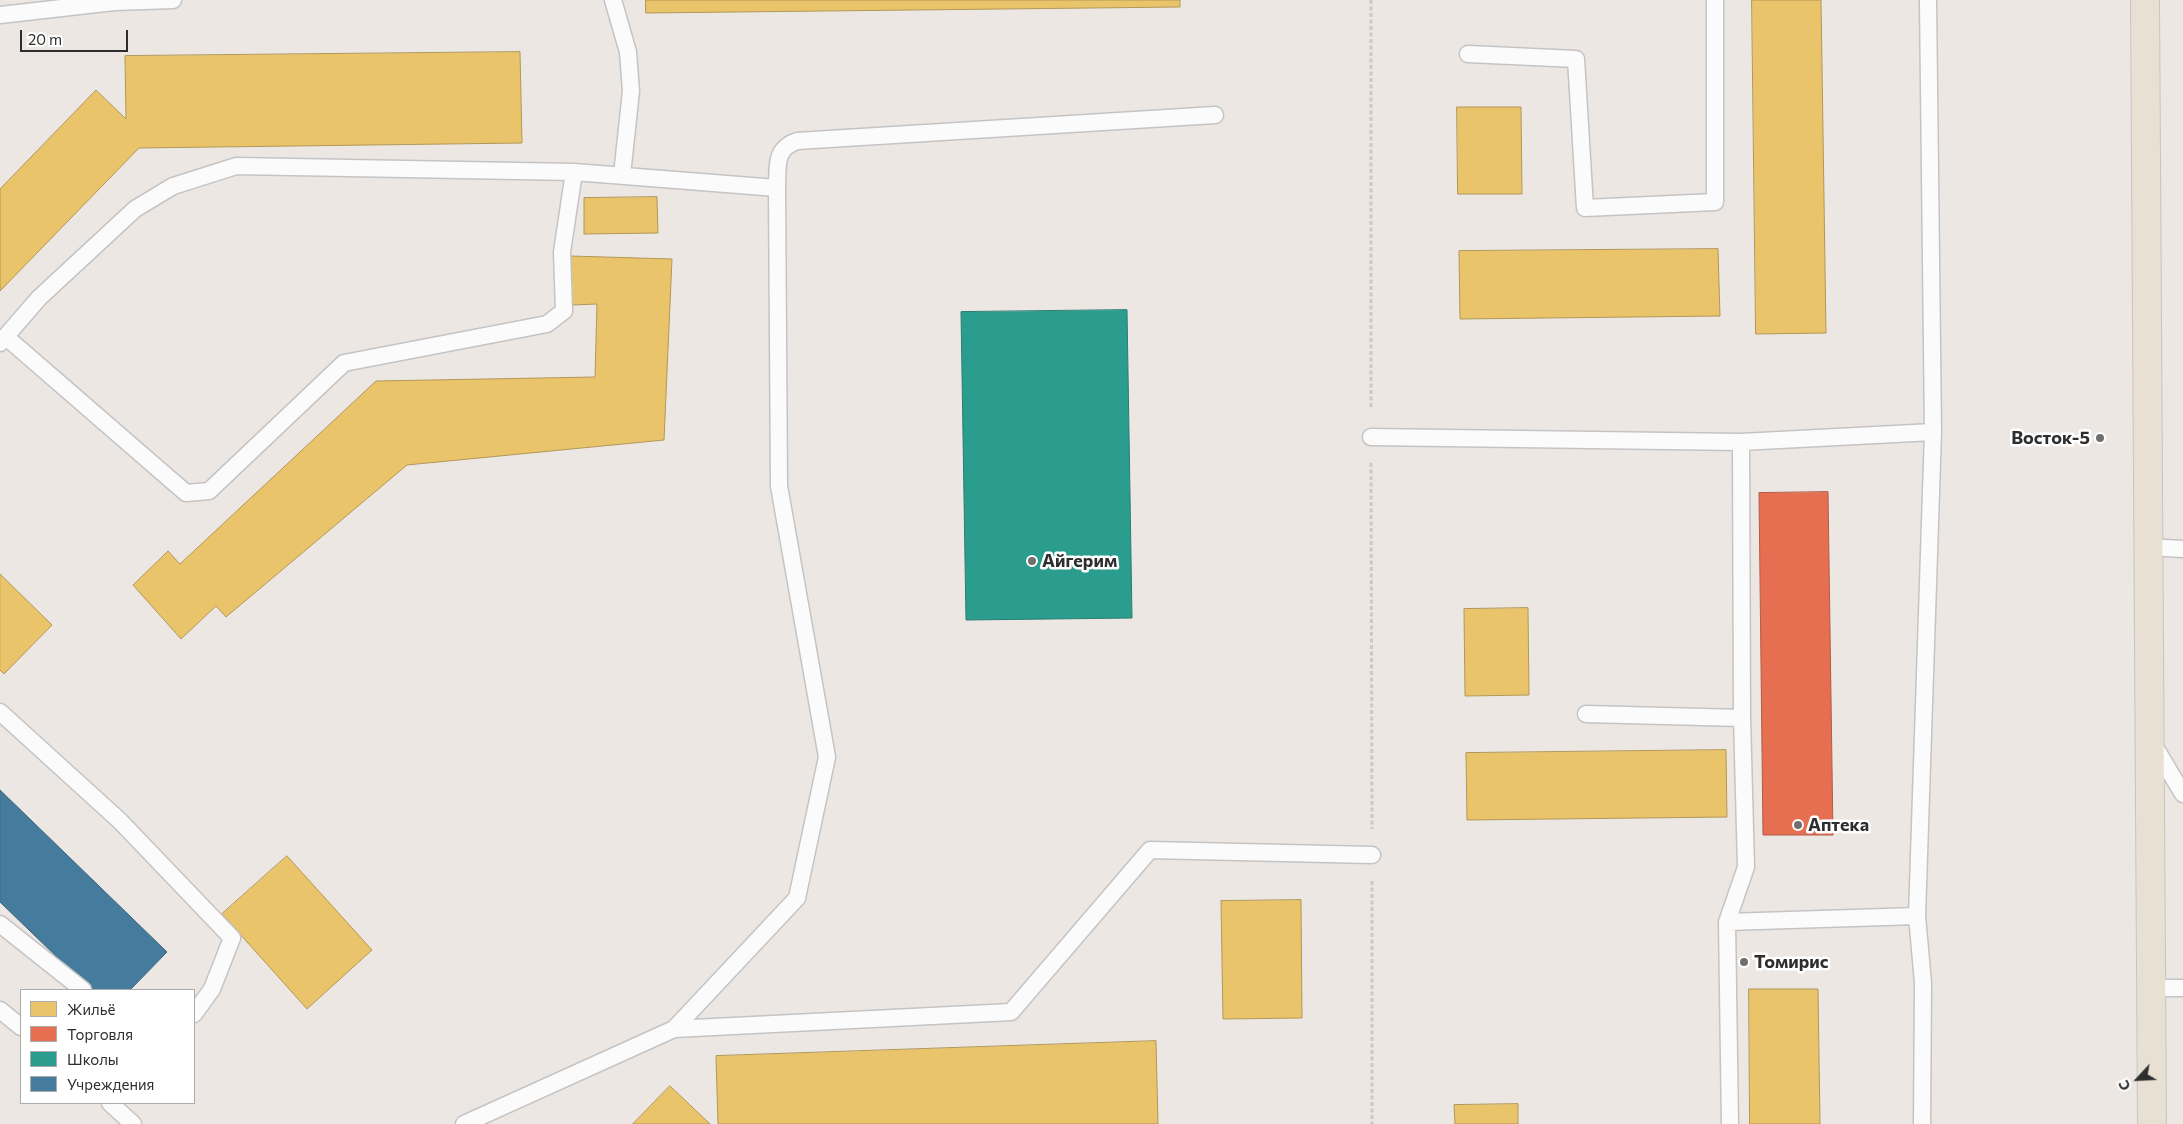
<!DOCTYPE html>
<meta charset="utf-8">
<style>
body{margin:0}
#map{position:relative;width:2183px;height:1124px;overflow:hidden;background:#ece7e3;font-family:Commissioner,sans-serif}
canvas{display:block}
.legend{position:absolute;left:20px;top:989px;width:175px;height:115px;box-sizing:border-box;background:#fff;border:1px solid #ababab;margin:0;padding:6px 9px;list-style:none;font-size:15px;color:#2e2e2e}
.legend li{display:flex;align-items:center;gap:10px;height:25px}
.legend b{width:25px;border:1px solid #ababab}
.north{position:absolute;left:2113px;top:1054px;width:50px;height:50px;-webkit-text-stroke:4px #fff;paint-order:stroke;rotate:245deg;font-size:14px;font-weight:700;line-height:20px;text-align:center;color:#2e2e2e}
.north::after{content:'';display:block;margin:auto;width:18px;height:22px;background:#2e2e2e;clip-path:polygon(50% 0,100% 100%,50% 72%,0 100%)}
.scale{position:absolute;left:20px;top:30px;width:108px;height:22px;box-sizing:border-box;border:2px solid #2e2e2e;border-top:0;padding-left:6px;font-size:15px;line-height:18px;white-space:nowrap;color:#2e2e2e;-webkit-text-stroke:4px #fff;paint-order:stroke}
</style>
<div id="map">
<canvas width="2183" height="1124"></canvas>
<ul class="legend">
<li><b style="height:14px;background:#e9c46a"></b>Жильё</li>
<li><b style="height:14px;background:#e76f51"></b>Торговля</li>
<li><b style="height:14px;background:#2a9d8f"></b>Школы</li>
<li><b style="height:14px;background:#457b9d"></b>Учреждения</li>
</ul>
<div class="north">С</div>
<div class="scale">20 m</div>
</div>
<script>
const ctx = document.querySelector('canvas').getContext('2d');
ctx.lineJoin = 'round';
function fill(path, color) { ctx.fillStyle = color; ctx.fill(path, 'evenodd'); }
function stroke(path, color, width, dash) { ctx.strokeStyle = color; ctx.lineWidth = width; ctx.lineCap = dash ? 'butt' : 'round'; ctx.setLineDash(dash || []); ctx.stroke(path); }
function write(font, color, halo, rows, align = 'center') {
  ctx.font = font + ' Commissioner,sans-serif'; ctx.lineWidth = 5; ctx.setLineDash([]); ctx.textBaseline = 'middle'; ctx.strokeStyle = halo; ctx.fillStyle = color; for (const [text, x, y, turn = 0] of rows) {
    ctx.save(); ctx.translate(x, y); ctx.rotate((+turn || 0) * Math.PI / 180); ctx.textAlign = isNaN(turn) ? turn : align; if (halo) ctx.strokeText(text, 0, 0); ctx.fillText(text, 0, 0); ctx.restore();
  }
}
const homes = new Path2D(`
 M646 0H1180V7L646 13Z
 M1752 0H1821L1826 333 1756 334Z
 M520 52 522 143 139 148 0 291V189L96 90 126 119 125 56Z
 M1457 107H1521L1522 194H1458Z
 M657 197 658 233 584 234V198Z
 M1718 249 1720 316 1460 319 1459 251Z
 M571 256 672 259 664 440 407 465 226 617 216 606 181 639 133 585 168 551 180 564 376 381 595 377 597 304 572 305Z
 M0 574 52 625 4 674 0 670Z
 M1528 608 1529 695 1465 696 1464 609Z
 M1726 750 1727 817 1467 820 1466 753Z
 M287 856 372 950 307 1009 222 914Z
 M1301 900 1302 1018 1223 1019 1221 901Z
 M1749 989H1818L1820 1124H1750Z
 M1156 1041 1158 1124H718L716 1056Z
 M670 1086 710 1124H633Z
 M1518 1104V1124H1455L1454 1105Z`);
const shops = new Path2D(`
 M1828 492 1833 835H1763L1759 493Z`);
const schools = new Path2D(`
 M1127 310 1132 618 966 620 961 312Z`);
const public = new Path2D(`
 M0 790 167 952 130 990H91L0 902Z`);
const path = new Path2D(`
 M1371 0V409
 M1371 463 1372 829
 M1372 881V1124`);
const service = new Path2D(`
 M613 0 628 52 631 91 622 175
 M0 15 114 2 173 0
 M1468 54 1576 59 1585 208 1715 202V0
 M6 337 186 493 209 491 344 363 547 324 564 311 562 252 574 172
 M0 343 39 298 135 209 173 186 236 166 574 172 777 188
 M1371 437 1741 442
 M2149 547 2183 549
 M0 712 120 821 232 938 212 989 194 1014
 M1586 714 1742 718 1741 442 1933 432
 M2152 742 2183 794
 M1917 916 1933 432 1928 0
 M1727 922 1746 867 1742 718
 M0 924 83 990
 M2151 988H2183
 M0 1010 21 1027
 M674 1029 797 898 827 757 779 486 777 188C778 166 774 149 797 141L1215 115
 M110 1103 133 1124
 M464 1124 674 1029 1011 1012 1150 850 1372 855
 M1730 1124 1727 922 1917 916 1923 983 1922 1124`);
const primary = new Path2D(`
 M2145 0 2152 1124`);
const markers = [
 [2100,438,5,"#706f6d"],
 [1032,561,5,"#706f6d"],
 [1798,825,5,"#706f6d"],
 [1744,962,5,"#706f6d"]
];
const poiNames = [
 ["Восток-5",2090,438,"right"],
 ["Айгерим",1042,561],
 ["Аптека",1808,825],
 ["Томирис",1754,962]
];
fill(homes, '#e9c46a');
stroke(homes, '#b19758', 1);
fill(shops, '#e76f51');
stroke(shops, '#b05c46', 1);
fill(schools, '#2a9d8f');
stroke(schools, '#2b7c72', 1);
fill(public, '#457b9d');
stroke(public, '#3e647c', 1);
stroke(service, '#c5c4c4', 19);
stroke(primary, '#c6c4c3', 30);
stroke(path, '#c9c9c8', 3, [4, 2.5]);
stroke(service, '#fcfbfb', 16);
stroke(primary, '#e9e0d4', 28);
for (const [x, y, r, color] of markers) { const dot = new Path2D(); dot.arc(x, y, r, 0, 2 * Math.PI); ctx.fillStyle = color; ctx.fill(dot); stroke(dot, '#fff', 2); }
write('bold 18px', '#2e2e2e', '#fff', poiNames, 'left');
</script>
